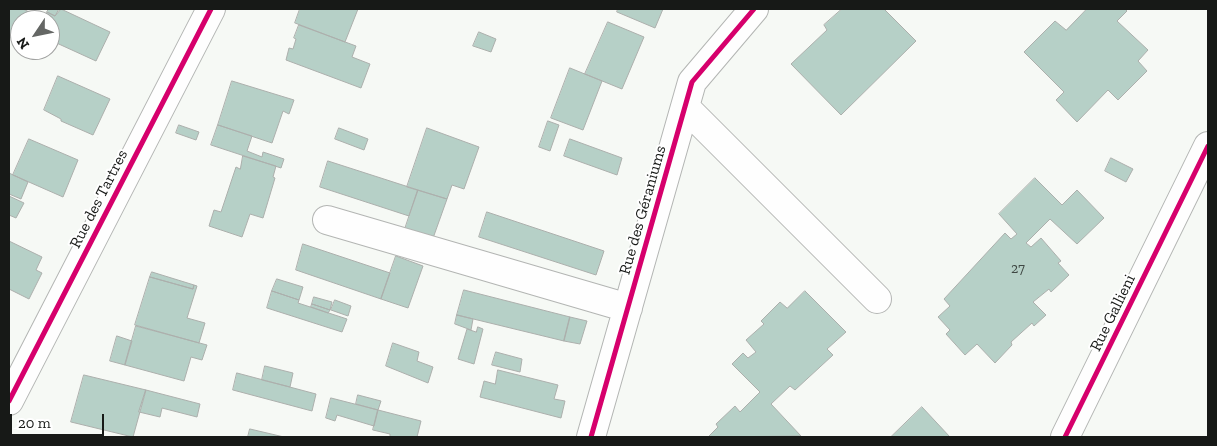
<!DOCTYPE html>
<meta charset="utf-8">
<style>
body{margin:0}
#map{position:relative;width:1217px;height:446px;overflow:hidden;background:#f6f9f5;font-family:"Zilla Slab",serif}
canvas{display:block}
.frame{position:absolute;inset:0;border:10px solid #171917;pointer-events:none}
.north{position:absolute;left:10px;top:10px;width:50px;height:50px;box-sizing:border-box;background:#fff;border:1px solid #a2a3a2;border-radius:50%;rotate:236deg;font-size:14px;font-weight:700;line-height:20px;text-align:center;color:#171917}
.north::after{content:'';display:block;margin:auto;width:18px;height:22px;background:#656765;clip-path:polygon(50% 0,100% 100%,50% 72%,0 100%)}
.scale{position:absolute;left:10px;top:414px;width:94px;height:22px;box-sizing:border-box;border:2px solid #171917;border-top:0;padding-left:6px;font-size:15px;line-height:18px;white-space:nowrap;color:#171917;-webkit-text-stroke:4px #fff;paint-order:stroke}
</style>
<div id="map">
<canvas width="1217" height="446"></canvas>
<div class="frame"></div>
<div class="north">N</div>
<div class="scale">20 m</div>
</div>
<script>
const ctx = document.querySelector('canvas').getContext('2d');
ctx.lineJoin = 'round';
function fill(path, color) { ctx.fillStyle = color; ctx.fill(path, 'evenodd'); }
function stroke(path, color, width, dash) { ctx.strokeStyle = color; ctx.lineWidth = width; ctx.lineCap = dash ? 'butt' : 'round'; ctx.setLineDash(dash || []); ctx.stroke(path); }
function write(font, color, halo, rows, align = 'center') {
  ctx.font = font + ' "Zilla Slab",serif'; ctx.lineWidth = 4; ctx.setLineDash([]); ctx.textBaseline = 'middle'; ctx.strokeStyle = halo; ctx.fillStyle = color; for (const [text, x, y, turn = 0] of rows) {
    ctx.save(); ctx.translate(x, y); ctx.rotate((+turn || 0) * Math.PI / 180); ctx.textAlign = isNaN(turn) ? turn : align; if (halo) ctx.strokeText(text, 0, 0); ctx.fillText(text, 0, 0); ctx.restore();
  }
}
const building = new Path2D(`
 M9 9H23L44 19 47 12 55 16 61 9 110 32 96 61 50 40V20H20V42L9 37Z
 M49 9H59L55 16 47 12Z
 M300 9H358L345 42 295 23Z
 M618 9H663L655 28 617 12Z
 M842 9H884L916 41 841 115 791 64 827 30 824 25Z
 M1087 9H1125L1127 11 1117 21 1148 50 1138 61 1147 71 1118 100 1108 90 1077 122 1056 100 1064 92 1024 52 1055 21 1066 30Z
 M608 22 644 37 622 89 585 74Z
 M299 25 356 46 352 57 370 64 361 88 286 60 289 48 293 49 296 39 294 38Z
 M479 32 496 39 491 52 473 46Z
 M570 68 602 81 583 130 551 118Z
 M58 76 110 99 93 135 61 121V119L44 110Z
 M232 81 294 100 289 114 283 111 272 143 218 125Z
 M548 121 559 125 550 151 539 147Z
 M179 125 199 132 196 140 176 133Z
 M218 125 252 136 247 151 262 157 263 152 284 159 281 168 211 145Z
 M339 128 368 139 364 150 335 139Z
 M427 128 479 147 464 189 452 185 447 199 407 187Z
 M29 139 78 160 63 197 13 175Z
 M570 139 622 158 617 175 564 156Z
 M243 156 276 166 273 177 275 178 263 218 250 214 242 237 209 226 214 210 221 212 236 167 240 169Z
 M1111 158 1133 169 1126 182 1105 171Z
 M328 161 418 190 409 216 320 187Z
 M9 173 28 182 21 199 9 194Z
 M1035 178 1062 205 1077 190 1104 218 1077 244 1050 219 1026 243 1031 247 1041 238 1061 261 1058 263 1069 275 1051 292 1049 289 1033 302 1046 315 1034 326 1032 323 1011 342 1012 345 995 363 977 344 965 355 946 334 950 330 938 317 950 306 944 299 1005 233 1011 239 1017 234 999 214Z
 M418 190 447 199 432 241 404 232Z
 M9 196 24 203 16 218 9 215Z
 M487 212 604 251 596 275 479 237Z
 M9 241 42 257 36 270 42 273 29 299 9 289Z
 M303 244 390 273 381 299 296 270Z
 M396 256 423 266 408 308 381 299Z
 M152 272 194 285 193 289 150 277Z
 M150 277 193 289 194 285 197 286 187 318 205 323 199 343 135 325Z
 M277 279 303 287 299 300 272 291Z
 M464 290 570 317 564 341 457 315Z
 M272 291 299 300 298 303 347 319 342 332 267 308Z
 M805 291 846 332 827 349 833 355 795 390 790 386 771 404 801 436 708 437 718 427 716 424 735 406 740 412 760 392 732 364 743 353 748 358 756 352 746 340 764 324 761 321 780 302 787 308Z
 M314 297 332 302 330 310 312 304Z
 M335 300 351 306 348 316 331 310Z
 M312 304 330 310 328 313 311 307Z
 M457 315 473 319 471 330 455 324Z
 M570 317 587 321 580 344 564 341Z
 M136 326 207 345 202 360 191 357 184 381 125 365Z
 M478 327 483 329 474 364 458 359 467 329 476 332Z
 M117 336 132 341 125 365 110 361Z
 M393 343 419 352 417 361 433 367 428 383 386 366Z
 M496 352 522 359 520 372 492 365Z
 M265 366 293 373 290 387 262 380Z
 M498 370 558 385 554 399 565 401 561 418 480 397 484 381 495 384Z
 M237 373 316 394 312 411 233 390Z
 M84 375 146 390 133 437 71 422Z
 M146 390 200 404 197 417 162 408 160 417 139 412Z
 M358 395 381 401 378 410 356 404Z
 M331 398 378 410 374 426 337 415 335 421 326 418Z
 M922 407 950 437H891Z
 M378 410 421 421 417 437H390V434L373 430Z
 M250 429 284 437H248Z`);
const minor = new Path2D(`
 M685 107 877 299
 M327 220 628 308
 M9 401 211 9
 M591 437 692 82 754 9
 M1065 437 1208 146`);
const cycleway = new Path2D(`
 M9 401 211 9
 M591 437 692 82 754 9
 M1065 437 1208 146`);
const numberNames = [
 ["27",1018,269]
];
const streetNames = [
 ["Rue des Tartres",99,199,-63],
 ["Rue des Géraniums",643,210,-74],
 ["Rue Gallieni",1113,313,-64]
];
fill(building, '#b6d0c7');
stroke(building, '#acafac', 1);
stroke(minor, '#b3b5b3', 30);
stroke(minor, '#fefefe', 28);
stroke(cycleway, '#d6006c', 5);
write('14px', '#3f4743', null, numberNames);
write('16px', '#171917', '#fff', streetNames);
</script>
